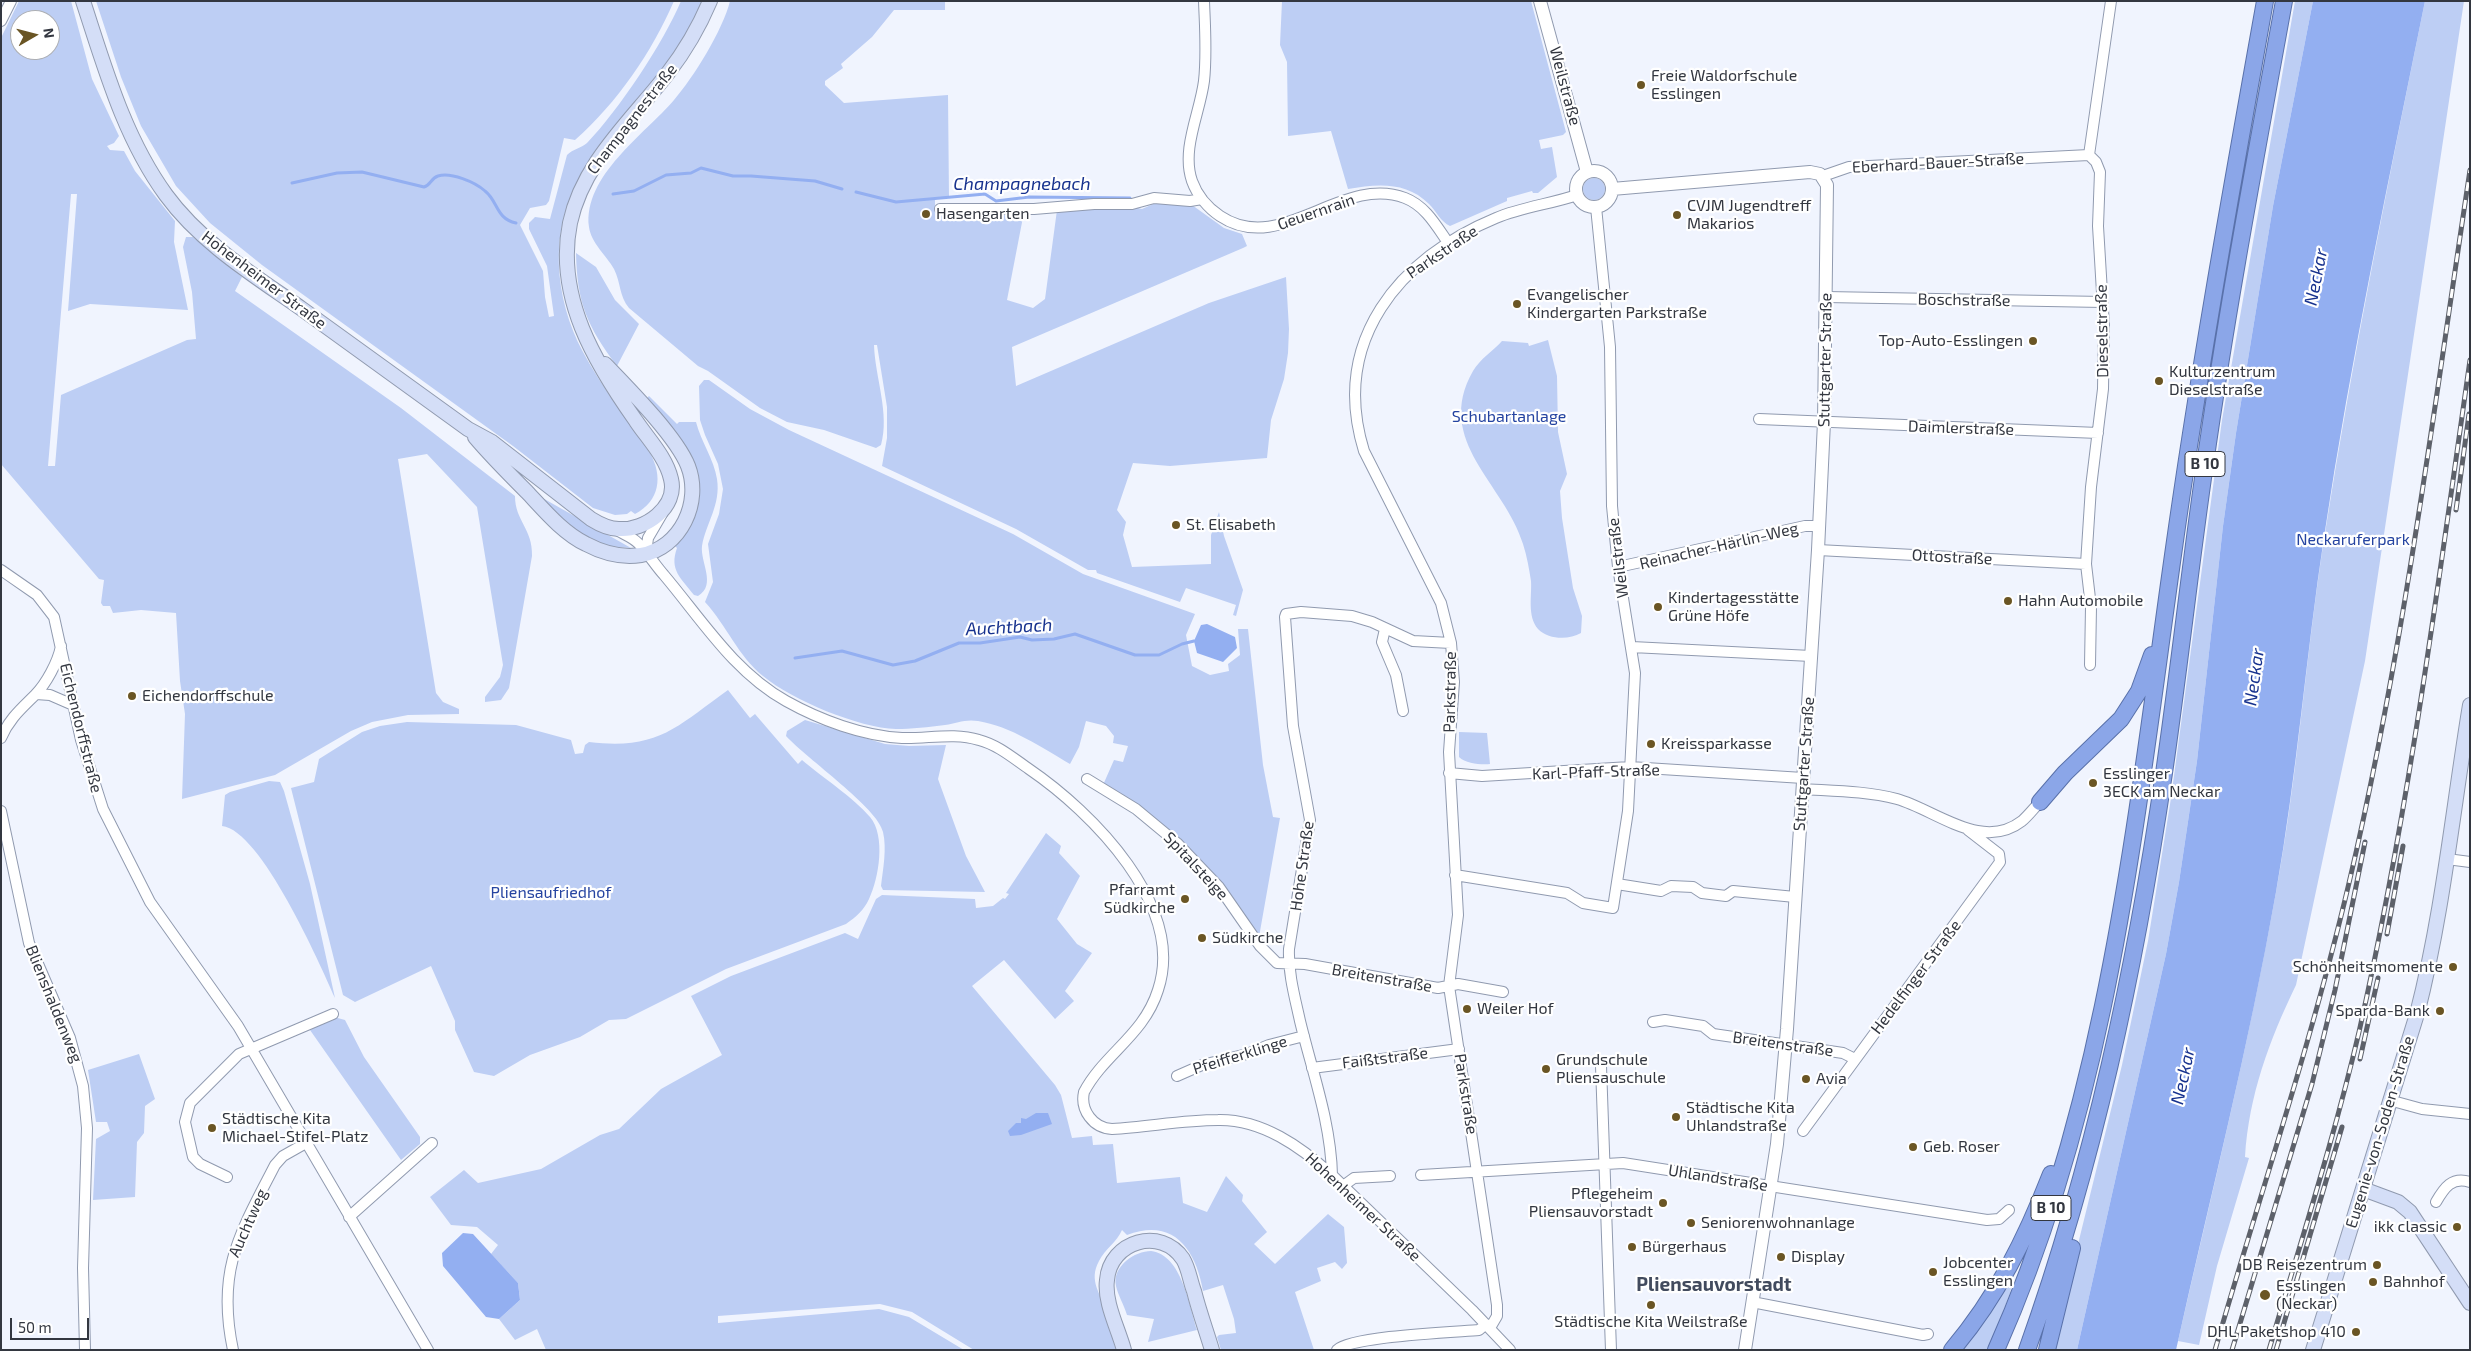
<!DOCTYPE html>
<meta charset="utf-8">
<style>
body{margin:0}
#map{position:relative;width:2471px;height:1351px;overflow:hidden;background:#f0f4fe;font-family:"Exo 2",sans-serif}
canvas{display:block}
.frame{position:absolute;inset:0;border:2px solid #333740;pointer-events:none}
.north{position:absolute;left:10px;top:10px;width:50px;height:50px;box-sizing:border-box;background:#fff;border:1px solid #adafb3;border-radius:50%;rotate:82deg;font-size:14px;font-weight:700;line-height:20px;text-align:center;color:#333740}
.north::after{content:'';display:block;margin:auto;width:18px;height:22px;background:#6a5524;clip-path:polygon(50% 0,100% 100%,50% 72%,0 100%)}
.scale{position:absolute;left:10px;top:1318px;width:79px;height:22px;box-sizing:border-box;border:2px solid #333740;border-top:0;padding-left:6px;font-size:15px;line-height:18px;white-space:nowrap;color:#333740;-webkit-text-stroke:4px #fff;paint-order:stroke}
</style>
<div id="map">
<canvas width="2471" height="1351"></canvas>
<div class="frame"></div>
<div class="north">N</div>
<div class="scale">50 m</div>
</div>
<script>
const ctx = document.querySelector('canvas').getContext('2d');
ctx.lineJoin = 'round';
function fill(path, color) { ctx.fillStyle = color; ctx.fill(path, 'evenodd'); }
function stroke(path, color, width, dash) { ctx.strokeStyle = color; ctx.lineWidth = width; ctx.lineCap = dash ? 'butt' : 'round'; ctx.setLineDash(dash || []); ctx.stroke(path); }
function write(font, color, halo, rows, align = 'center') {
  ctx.font = font + ' "Exo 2",sans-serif'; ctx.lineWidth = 4.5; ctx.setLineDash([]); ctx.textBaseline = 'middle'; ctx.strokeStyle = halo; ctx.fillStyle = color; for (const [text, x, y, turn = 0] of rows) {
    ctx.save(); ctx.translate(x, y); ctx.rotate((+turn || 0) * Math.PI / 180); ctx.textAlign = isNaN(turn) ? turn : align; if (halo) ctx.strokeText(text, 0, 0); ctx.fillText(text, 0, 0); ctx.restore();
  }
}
const green = new Path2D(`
 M19 1H71L92 79 119 136 114 143 107 146 110 150 124 151 135 171 175 221 174 242 188 310 90 304 68 311 77 194H71L48 466H55L61 395 187 340 196 339 192 292 183 247 186 237H193L242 277 235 291 401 408 515 496C515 521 533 529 532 556L509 688 501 700 485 702V697L500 677 503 665 477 507 427 454 398 459 436 693 443 702 459 709V714L408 715 372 722 351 731 275 775 182 799 185 714 180 681 176 613 141 610 113 613 110 606H103L101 603 104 580 99 579 1 464V38ZM20 20H50V50H20Z
 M96 1H674C652 52 617 103 575 140L564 138 549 201 546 205 530 208 520 225 543 271 545 297 549 317 554 316 547 266 529 229V223L535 217 550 219 567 155C573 149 581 148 587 143 618 111 664 42 681 1H703C686 44 656 79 628 115 613 135 596 154 582 175 548 228 554 298 583 352 602 388 628 420 650 453 663 476 660 501 635 514L631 511 627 514 615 515 593 508 513 446 262 265 210 223 176 186 141 126 121 77Z
 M730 1H945V10H894L872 37 841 64 843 68 825 81V85L844 103 948 95 949 198H935V212L966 214 1024 212 1007 300 1033 308 1045 299 1057 210 1129 206 1142 209 1158 202 1192 205 1224 228 1242 234 1247 246 1243 248 1012 347 1016 386 1209 303 1286 277 1289 329 1288 353 1284 379 1271 420 1267 458 1170 466 1133 463 1117 510 1126 522 1123 535 1132 567 1211 564V535L1219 512 1224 536 1243 590 1236 616 1233 615 1236 605 1186 588 1180 602 1097 573 1096 570H1088L1016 529 882 466 887 438V407L877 345H874C875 377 890 414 881 445L876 448 824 430 787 422 760 408 708 371 698 366 629 308C619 296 621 283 614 269 607 256 591 243 589 227 583 176 645 134 674 100 693 78 723 30 730 1Z
 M1282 1H1531L1566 132 1563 135 1539 140 1541 149 1552 147 1557 177 1538 193H1533L1532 191 1507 198V201L1450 226C1441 222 1436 211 1429 204 1406 181 1377 184 1348 189L1331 131 1288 136 1287 62 1280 45Z
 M2295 1H2313L2273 206 2236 433 2223 526 2197 761 2179 882 2166 954 2077 1350H2052L2122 1065 2148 941 2171 798 2222 420Z
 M2425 1H2464L2365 661 2296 985C2269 1041 2249 1095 2245 1157L2249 1158 2217 1266 2199 1345 2178 1341C2212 1192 2249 1043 2276 892 2298 774 2306 652 2325 533 2353 355 2389 178 2425 1Z
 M1583 189a11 11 0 1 1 22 0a11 11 0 1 1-22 0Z
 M576 253 596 267 615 300 639 324 617 366C587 326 577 303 576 253Z
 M1548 340 1557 376 1558 432 1567 474 1560 491 1562 518 1573 588 1582 616 1581 633C1569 640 1549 640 1538 629 1527 616 1532 596 1531 581 1529 569 1527 556 1523 544 1505 484 1433 441 1473 371 1480 359 1493 351 1502 341L1528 343 1529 346Z
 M704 380H709L750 409 789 430 1013 534 1083 574 1195 614 1186 635 1192 666 1210 675 1229 671 1228 664 1240 655 1238 629H1248L1263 765 1273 817 1280 818 1259 937 1227 892 1103 785 1114 760 1123 762 1128 746 1113 743 1114 736 1106 726 1086 721 1079 747 1070 764C1043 748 1010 726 978 721 965 719 957 723 945 725 929 727 911 729 896 729 859 728 792 700 763 676 738 656 727 626 705 602L713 582 708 544 719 514 723 489 718 464 705 435 700 420 699 386Z
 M649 396 677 424 679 422H696C701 442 714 459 717 479 721 505 706 523 702 546 700 562 717 585 698 596L694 595C681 578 669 570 677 548L675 546C728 484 685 450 646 399Z
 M539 496 631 548 605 546 580 537Z
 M728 690 750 718 755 714 798 764 802 760C822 777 854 798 870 817 886 836 879 878 869 899 864 910 856 917 846 924L726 969 626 1019 609 1020 580 1037 530 1055 494 1076 474 1072 455 1030V1021L431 966 355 1002 343 995 291 788 314 782 319 759 362 732 380 726 407 722 516 725 571 740 575 754 583 753 585 745 589 742C658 750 675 728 728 690Z
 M805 720 885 744 909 746 946 745 938 779 966 856 985 892 883 890 881 886C883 869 887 849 883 832 878 808 807 759 786 736L787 731Z
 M1459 732 1487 733 1490 764C1483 765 1466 764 1459 757Z
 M269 781 280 782 284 791 310 884 335 998C320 964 261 830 222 826L225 795 230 792Z
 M1046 833 1061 846 1059 853 1080 876 1057 919 1077 944 1092 953 1065 991 1074 1001 1055 1019 1004 960 972 986 1055 1085 1061 1095 1072 1138 1092 1136 1093 1145 1113 1144 1117 1183 1180 1177 1183 1203 1207 1212 1226 1176 1243 1195 1242 1201 1267 1232 1254 1244 1275 1264 1328 1214 1344 1227 1347 1263 1342 1269 1335 1262 1317 1268 1321 1281 1295 1292 1314 1350H1221L1217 1337 1219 1335 1236 1333 1234 1319 1223 1285 1203 1291C1196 1249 1173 1217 1127 1235L1122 1230C1117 1242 1105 1249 1099 1261 1088 1281 1101 1293 1106 1312 1109 1324 1112 1337 1116 1350H974L912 1312 880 1304 718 1316V1323L879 1309 909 1317 964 1350H546L537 1329 515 1340 499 1319 520 1300 518 1283 491 1254 498 1245 477 1227 451 1225 430 1197 464 1170 478 1183 541 1169 600 1135 619 1129 661 1089 722 1055 691 996 731 976 845 933 858 939 876 899 882 895 975 899 976 908 993 906 1003 898 1005 899 1009 894 1006 893Z
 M334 1017 345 1020 364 1057 420 1137V1144L401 1160 310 1030Z
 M139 1054 155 1099 145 1106 144 1133 137 1142 135 1197 93 1200 96 1139 110 1131 107 1122H96L88 1070Z
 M1151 1251C1182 1255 1189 1305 1197 1330L1148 1342 1154 1319 1127 1315C1124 1305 1118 1295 1116 1286 1112 1266 1135 1251 1151 1251Z
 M2010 1283 2012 1284 2010 1293 1989 1350H1962Z`);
const water = new Path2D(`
 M2313 1H2425C2389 179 2351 357 2324 537 2306 655 2297 774 2276 892 2249 1046 2210 1197 2176 1350H2077L2166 954 2179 882 2197 761 2223 526 2236 433 2273 206Z
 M1207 624 1235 637 1237 648 1223 662 1197 653 1194 641 1201 625Z
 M1036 1113H1048L1052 1124 1021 1135 1010 1136 1008 1131 1016 1123H1021V1118L1026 1119Z
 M463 1233 473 1234 518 1283 520 1300 499 1319 486 1317 443 1266 442 1253Z`);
const stream = new Path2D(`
 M292 183 337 173 362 172 424 187C431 185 431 178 438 176 451 172 475 182 485 191 498 201 496 219 516 223
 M856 192 896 202 985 194 996 201 1029 197 1130 198
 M613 194 634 191 666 175 691 173 701 168 733 176H751L815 181 842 189
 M795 658 842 651 893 665 915 661 959 643H980L1020 637 1032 640 1054 639 1075 634 1135 655H1159L1182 644 1194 641`);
const minor = new Path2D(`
 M1204 1C1205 28 1207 54 1204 81 1200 113 1181 149 1192 181 1197 195 1208 208 1220 216 1281 257 1341 174 1405 198 1426 206 1437 227 1449 244
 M1 21 11 1
 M2089 155 2096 162 2100 172 2098 226 2104 326 2103 389 2091 487 2086 564 2091 607 2090 665
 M2089 155 2111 1
 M1823 176 1849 167 2089 155
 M940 209H1034L1094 204H1132L1154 198 1190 201 1202 199
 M1826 297 2103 302
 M1759 419 2098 433
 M615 529C623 534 632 537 638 543 648 553 655 565 664 575 702 620 734 672 786 701 820 720 863 736 902 738 927 739 954 732 979 740 998 745 1013 758 1029 769 1092 812 1186 906 1158 990 1144 1035 1104 1054 1084 1092 1080 1110 1093 1128 1112 1129 1148 1127 1183 1120 1218 1120 1262 1119 1301 1147 1332 1175L1472 1310 1510 1350
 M1818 550 2086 564
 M646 553 648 538 662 514
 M1618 567 1805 526H1819
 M1 570 37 595 54 617 81 740 103 809 150 902 238 1026 428 1350
 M1385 629 1382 642 1396 675 1403 711
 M1632 647 1811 656
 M36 694 50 695 73 705
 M1 738C9 719 21 709 35 695 46 684 58 662 61 646
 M1449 773 1482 776 1630 767 1803 778
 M1087 779 1136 809 1177 843 1219 887 1260 946 1277 963 1305 964 1438 988 1458 984 1503 992
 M1802 789C1834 791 1866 791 1897 799 1936 810 1982 852 2022 821 2028 816 2034 808 2040 802
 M1 811 29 943 70 1038 83 1086 87 1128 83 1268 85 1350
 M2447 859 2470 862
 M1455 875 1567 893 1583 903 1613 908 1628 811 1635 673 1618 567 1612 506 1610 347 1596 207
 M1617 884 1661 891 1671 886 1693 887 1702 893 1726 896 1733 891 1795 897
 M1653 1022 1665 1020 1703 1026 1713 1034 1843 1053 1855 1059
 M1601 1066 1611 1350
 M1312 1068 1459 1049
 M1177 1076 1202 1065 1247 1054 1269 1045 1304 1036
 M2389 1100 2422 1109 2470 1114
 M1803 1131 2000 862 1999 854 1968 830
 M1332 1175C1331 1123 1312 1071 1300 1021 1295 998 1288 973 1289 949L1310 820 1293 726 1285 617 1286 614 1301 612 1352 616 1372 622 1413 641 1451 643
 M1421 1175 1623 1163 1987 1220 1999 1219 2009 1210
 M227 1177 200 1164 193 1157 185 1122 190 1103 239 1054 333 1014
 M1343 1186 1354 1178 1390 1176
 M2436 1202C2444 1188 2452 1176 2470 1182
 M349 1217 432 1143
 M1752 1302 1923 1335 1928 1334
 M1490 1328 1497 1316V1305L1449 986 1458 915 1449 752 1454 682 1451 643 1441 603 1364 451C1330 341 1399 258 1496 218 1522 207 1551 204 1577 195
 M233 1350C216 1270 240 1233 275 1165L283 1156 306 1143
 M1337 1350C1351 1336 1455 1332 1479 1330L1486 1324`);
const tertiary = new Path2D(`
 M1540 1 1587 172
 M1576 189a18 18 0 1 1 36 0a18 18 0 1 1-36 0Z
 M1612 189 1810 172 1820 174 1827 185 1824 422 1818 550 1787 1029 1777 1144 1745 1350`);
const secondary = new Path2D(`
 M83 1C105 68 124 137 166 195 201 243 255 276 302 309 357 349 412 389 468 429L492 442 591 519C599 524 609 529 619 529 645 531 678 507 671 479 666 457 648 439 636 421 595 363 555 297 570 223 583 162 632 120 668 73 685 51 699 27 710 1
 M475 437C491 456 509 474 527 492 544 510 563 533 586 544 603 553 622 558 641 555 681 548 702 502 688 466 676 436 628 388 605 364
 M2363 1189 2398 1202 2410 1212 2470 1303
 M1124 1350C1118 1328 1104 1302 1107 1280 1110 1241 1161 1226 1183 1259 1189 1269 1190 1281 1194 1291 1199 1311 1206 1330 1212 1350
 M2313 1350 2417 1014C2443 913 2453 808 2470 705`);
const trunk = new Path2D(`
 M2040 802 2065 773 2121 719 2139 691 2152 655
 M1952 1350C1997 1297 2026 1238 2051 1174
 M1996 1350C2108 1099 2135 824 2173 555 2199 369 2232 186 2265 1
 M2027 1350C2094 1163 2135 969 2164 773 2179 670 2190 567 2205 464 2227 309 2256 155 2284 1
 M2047 1350 2072 1248`);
const rail = new Path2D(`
 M2456 510 2469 414
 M2387 934 2403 846
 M2360 1059 2378 978
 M2215 1350C2260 1194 2312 1041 2349 883 2404 648 2434 408 2470 170
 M2232 1350 2312 1084 2335 990 2365 842
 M2269 1350C2300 1244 2334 1139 2359 1032 2409 810 2438 585 2470 360
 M2276 1350 2342 1127`);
const markers = [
 [1641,85,5,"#6a5524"],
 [926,214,5,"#6a5524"],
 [1677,215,5,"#6a5524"],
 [1517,304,5,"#6a5524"],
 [2033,341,5,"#6a5524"],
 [2159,381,5,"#6a5524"],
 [1176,525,5,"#6a5524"],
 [2008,601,5,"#6a5524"],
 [1658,607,5,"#6a5524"],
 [132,696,5,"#6a5524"],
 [1651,744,5,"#6a5524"],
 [2093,783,5,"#6a5524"],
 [1185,899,5,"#6a5524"],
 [1202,938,5,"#6a5524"],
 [2453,967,5,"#6a5524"],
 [1467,1009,5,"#6a5524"],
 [2440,1011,5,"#6a5524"],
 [1546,1069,5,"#6a5524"],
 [1806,1079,5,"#6a5524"],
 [1676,1117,5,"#6a5524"],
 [212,1128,5,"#6a5524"],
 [1913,1147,5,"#6a5524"],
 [1663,1203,5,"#6a5524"],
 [1691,1223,5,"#6a5524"],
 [2457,1227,5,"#6a5524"],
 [1632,1247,5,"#6a5524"],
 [1781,1257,5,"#6a5524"],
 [2377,1265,5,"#6a5524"],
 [1933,1272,5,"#6a5524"],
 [2373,1282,5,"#6a5524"],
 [2265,1295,6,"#6a5524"],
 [1651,1305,5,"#6a5524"],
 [2356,1332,5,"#6a5524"]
];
const shields = [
 [2205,464,40],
 [2051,1208,40]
];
const shieldNames = [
 ["B 10",2205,464],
 ["B 10",2051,1208]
];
const poiNames = [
 ["Freie Waldorfschule",1651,76],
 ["Esslingen",1651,94],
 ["CVJM Jugendtreff",1687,206],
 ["Makarios",1687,224],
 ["Hasengarten",936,214],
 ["Evangelischer",1527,295],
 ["Kindergarten Parkstraße",1527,313],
 ["Top-Auto-Esslingen",2023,341,"right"],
 ["Kulturzentrum",2169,372],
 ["Dieselstraße",2169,390],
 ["St. Elisabeth",1186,525],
 ["Kindertagesstätte",1668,598],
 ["Grüne Höfe",1668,616],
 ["Hahn Automobile",2018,601],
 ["Eichendorffschule",142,696],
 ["Kreissparkasse",1661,744],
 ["Esslinger",2103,774],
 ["3ECK am Neckar",2103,792],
 ["Pfarramt",1175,890,"right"],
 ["Südkirche",1175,908,"right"],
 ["Südkirche",1212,938],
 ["Schönheitsmomente",2443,967,"right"],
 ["Weiler Hof",1477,1009],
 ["Sparda-Bank",2430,1011,"right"],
 ["Grundschule",1556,1060],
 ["Pliensauschule",1556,1078],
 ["Avia",1816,1079],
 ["Städtische Kita",1686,1108],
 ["Uhlandstraße",1686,1126],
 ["Städtische Kita",222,1119],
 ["Michael-Stifel-Platz",222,1137],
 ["Geb. Roser",1923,1147],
 ["Pflegeheim",1653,1194,"right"],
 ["Pliensauvorstadt",1653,1212,"right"],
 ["Seniorenwohnanlage",1701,1223],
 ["ikk classic",2447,1227,"right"],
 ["Bürgerhaus",1642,1247],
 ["Display",1791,1257],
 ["Jobcenter",1943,1263],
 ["Esslingen",1943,1281],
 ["DB Reisezentrum",2367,1265,"right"],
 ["Bahnhof",2383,1282],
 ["Esslingen",2276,1286],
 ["(Neckar)",2276,1304],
 ["Städtische Kita Weilstraße",1651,1322,"center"],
 ["DHL Paketshop 410",2346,1332,"right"]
];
const streetNames = [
 ["Weilstraße",1565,86,75],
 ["Champagnestraße",632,119,-52],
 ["Eberhard-Bauer-Straße",1938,163,-3],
 ["Geuernrain",1316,212,-19],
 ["Parkstraße",1442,252,-34],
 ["Hohenheimer Straße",264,280,37],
 ["Boschstraße",1964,300,1],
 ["Dieselstraße",2102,331,-91],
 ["Stuttgarter Straße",1825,360,-89],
 ["Daimlerstraße",1961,428,2],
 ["Reinacher-Härlin-Weg",1719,546,-13],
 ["Ottostraße",1952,557,3],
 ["Weilstraße",1618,558,-97],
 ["Parkstraße",1450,692,-89],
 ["Eichendorffstraße",81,728,76],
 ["Stuttgarter Straße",1804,764,-86],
 ["Karl-Pfaff-Straße",1596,772,-2],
 ["Spitalsteige",1196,866,47],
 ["Hohe Straße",1302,866,-82],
 ["Hedelfinger Straße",1916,977,-53],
 ["Breitenstraße",1382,978,10],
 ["Blienshaldenweg",54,1004,68],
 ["Breitenstraße",1783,1044,8],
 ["Pfeifferklinge",1240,1055,-17],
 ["Faißtstraße",1385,1058,-7],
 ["Parkstraße",1466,1094,81],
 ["Eugenie-von-Soden-Straße",2380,1132,-73],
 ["Uhlandstraße",1718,1178,9],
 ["Hohenheimer Straße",1363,1207,43],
 ["Auchtweg",248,1223,-66]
];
const parkNames = [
 ["Schubartanlage",1509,417],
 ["Neckaruferpark",2353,540],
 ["Pliensaufriedhof",551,893]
];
const waterNames = [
 ["Champagnebach",1022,184],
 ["Neckar",2316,277,-79],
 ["Auchtbach",1009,627,-3],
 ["Neckar",2254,677,-82],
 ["Neckar",2183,1076,-78]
];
const quarterNames = [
 ["Pliensauvorstadt",1714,1285]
];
fill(green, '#bdcef4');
fill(water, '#93aff1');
stroke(stream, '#93aff1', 3);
stroke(minor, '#909aaf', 12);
stroke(tertiary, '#909aaf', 14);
stroke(secondary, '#909aaf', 16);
stroke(trunk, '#5971aa', 18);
stroke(minor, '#fff', 10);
stroke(tertiary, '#fff', 12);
stroke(secondary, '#d4def7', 14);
stroke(trunk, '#8ba6e8', 16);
stroke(rail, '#5d616a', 5);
stroke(rail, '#fff', 3, [9]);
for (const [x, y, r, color] of markers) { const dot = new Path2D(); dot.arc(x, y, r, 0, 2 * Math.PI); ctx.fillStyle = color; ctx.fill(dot); stroke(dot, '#fff', 2); }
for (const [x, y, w] of shields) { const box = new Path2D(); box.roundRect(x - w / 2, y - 12.5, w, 25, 4); ctx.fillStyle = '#fff'; ctx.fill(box); stroke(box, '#333740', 1); }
write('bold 15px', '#333740', null, shieldNames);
write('16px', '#333740', '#fff', poiNames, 'left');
write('16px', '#333740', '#fff', streetNames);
write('16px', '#2544a1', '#fff', parkNames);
write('italic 18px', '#17328e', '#fff', waterNames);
write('bold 19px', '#424b5e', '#fff', quarterNames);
</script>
